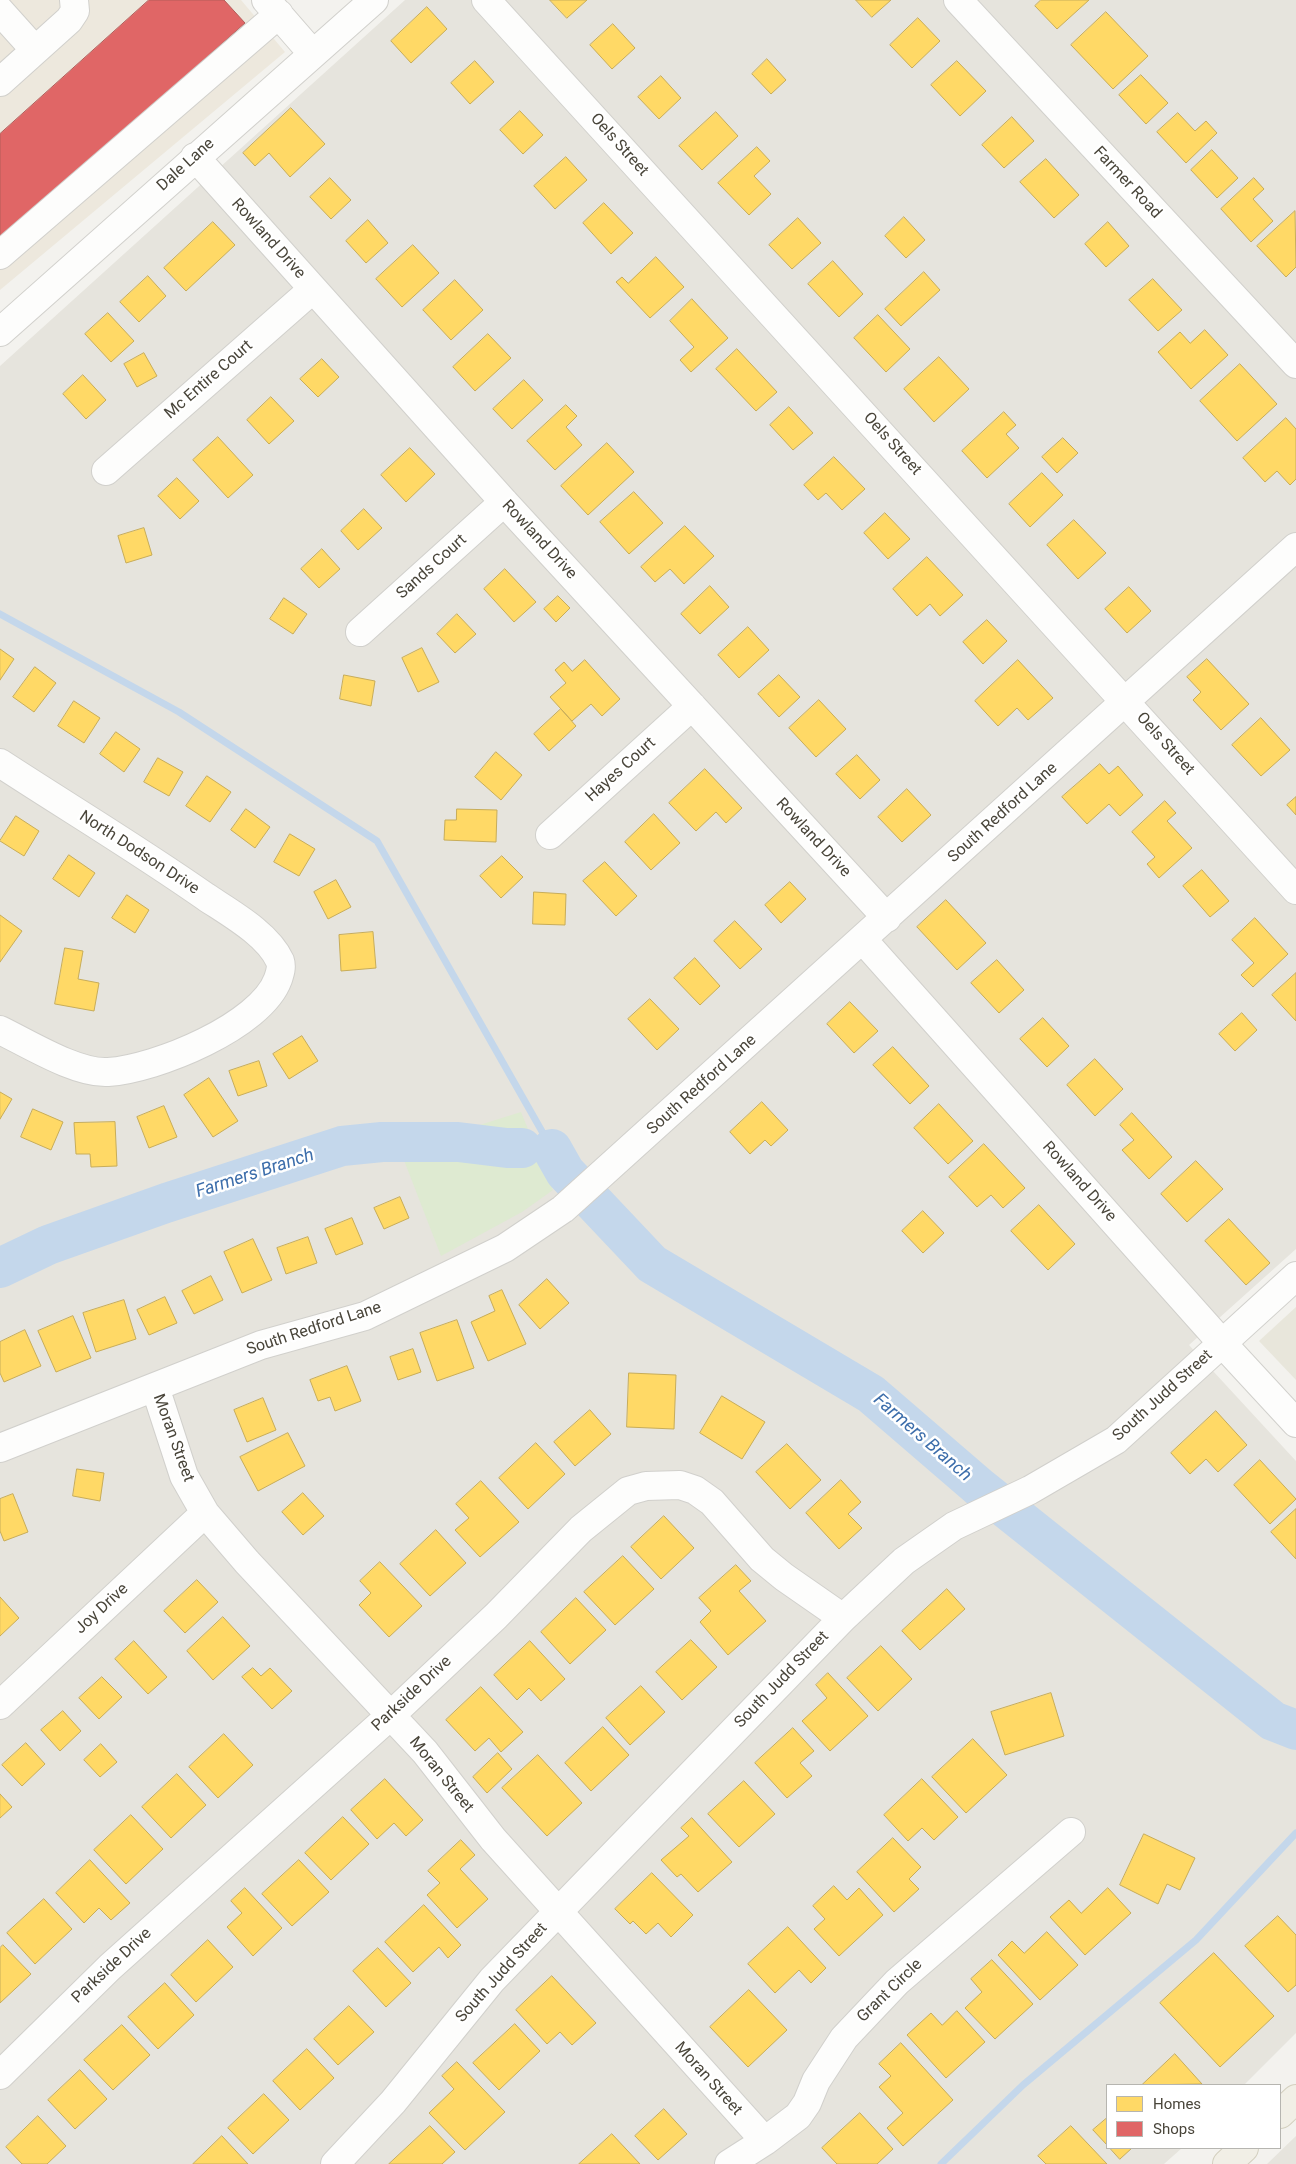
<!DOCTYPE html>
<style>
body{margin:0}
#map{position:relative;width:1296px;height:2164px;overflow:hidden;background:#f3f2ee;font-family:Roboto,sans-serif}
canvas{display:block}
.legend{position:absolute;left:1106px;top:2084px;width:175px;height:65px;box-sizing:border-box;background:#fff;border:1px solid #b6b5b0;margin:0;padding:6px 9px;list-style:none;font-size:15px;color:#49453a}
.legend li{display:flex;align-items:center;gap:10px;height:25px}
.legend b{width:25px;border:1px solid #b6b5b0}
</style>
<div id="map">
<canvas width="1296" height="2164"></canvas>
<ul class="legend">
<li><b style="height:14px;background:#ffd966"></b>Homes</li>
<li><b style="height:14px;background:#e06666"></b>Shops</li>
</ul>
</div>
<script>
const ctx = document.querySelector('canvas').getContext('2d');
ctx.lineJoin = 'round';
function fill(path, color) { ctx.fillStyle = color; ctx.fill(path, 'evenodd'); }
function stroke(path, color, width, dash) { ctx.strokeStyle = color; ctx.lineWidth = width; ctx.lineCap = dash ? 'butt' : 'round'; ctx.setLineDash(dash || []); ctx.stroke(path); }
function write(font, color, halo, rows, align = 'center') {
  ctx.font = font + ' Roboto,sans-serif'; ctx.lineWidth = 5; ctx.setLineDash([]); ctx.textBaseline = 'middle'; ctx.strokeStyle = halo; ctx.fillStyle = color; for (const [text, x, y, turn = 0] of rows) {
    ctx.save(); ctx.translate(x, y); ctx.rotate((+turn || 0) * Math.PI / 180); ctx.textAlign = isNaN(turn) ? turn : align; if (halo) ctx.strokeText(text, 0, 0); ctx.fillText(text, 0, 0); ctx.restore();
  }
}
const residential = new Path2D(`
 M405 0H1296V1249L1189 1345 1296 1461V2033L1244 2085H1107V2148H1182L1164 2164H0V366Z
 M1296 2136V2164H1267Z`);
const commercial = new Path2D(`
 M0 0H241L285 52 0 290Z`);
const education = new Path2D(`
 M1296 1307V1380L1259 1341Z`);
const green = new Path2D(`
 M521 1112 553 1190 522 1212 441 1256 400 1150Z`);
const homes = new Path2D(`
 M550 0H587L567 18Z
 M856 0H891L872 17Z
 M1041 0H1089L1057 29 1035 6Z
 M427 7 447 29 411 63 391 41Z
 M1106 12 1148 56 1113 89 1071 45Z
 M918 18 940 41 912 68 890 45Z
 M613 24 635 48 612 69 590 45Z
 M767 59 786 80 771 94 752 74Z
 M475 61 494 82 470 104 451 83Z
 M957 61 986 91 960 116 931 85Z
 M1141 75 1168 103 1146 124 1119 95Z
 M661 76 681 98 659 119 638 97Z
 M291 108 325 144 290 177 269 153 255 166 243 153Z
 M520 111 543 135 523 154 500 130Z
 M716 112 738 136 702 170 679 146Z
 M1178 113 1195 131 1206 121 1217 133 1186 163 1157 132Z
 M1012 117 1034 141 1004 168 982 145Z
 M757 147 770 161 754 176 771 194 749 215 718 183Z
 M1212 150 1238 178 1217 198 1191 170Z
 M566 157 587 180 555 209 534 186Z
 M1046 159 1079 195 1054 218 1020 182Z
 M330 178 351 200 331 219 310 197Z
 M1254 178 1264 189 1253 199 1273 221 1251 242 1221 209Z
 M604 203 633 233 611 254 583 223Z
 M1295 211 1296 267 1286 277 1257 246Z
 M904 217 925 240 906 258 885 236Z
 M798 218 821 243 792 269 769 245Z
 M368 220 388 243 366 263 346 241Z
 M213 222 235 245 186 291 164 268Z
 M1108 222 1129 246 1106 267 1085 244Z
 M413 245 439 273 402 307 376 279Z
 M656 257 684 287 650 318 616 282 622 277 628 283Z
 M833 261 863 294 839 317 808 284Z
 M924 272 940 290 901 326 885 309Z
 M148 276 166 296 139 322 120 302Z
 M1153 279 1182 310 1158 331 1129 300Z
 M455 280 483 310 451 340 423 310Z
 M692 299 728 338 691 372 680 360 694 347 670 321Z
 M108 313 134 341 111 362 85 334Z
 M878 315 910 349 886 372 854 338Z
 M1205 330 1228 355 1191 389 1158 352 1180 332 1190 343Z
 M488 334 511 358 475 391 453 367Z
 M737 349 777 392 756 411 716 369Z
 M144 353 157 376 137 387 124 364Z
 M939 357 969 389 934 422 904 389Z
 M322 359 339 377 318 397 300 379Z
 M1240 364 1277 404 1237 441 1200 401Z
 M83 375 106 400 86 419 63 394Z
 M524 380 543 400 512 429 493 409Z
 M271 397 294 421 269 444 247 420Z
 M566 405 577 416 566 427 582 445 555 470 527 441Z
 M789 407 813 433 793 450 770 425Z
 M1004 412 1016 425 1006 434 1019 448 987 478 962 451Z
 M1286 418 1296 429V479L1290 485 1277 471 1265 482 1243 458Z
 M218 437 253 475 228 498 193 460Z
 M1063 438 1078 453 1057 473 1042 457Z
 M607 443 634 472 588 515 561 486Z
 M410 448 435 474 406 502 381 475Z
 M834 457 865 489 842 510 826 493 818 500 804 485Z
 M1042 473 1063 495 1030 527 1009 504Z
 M177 478 199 501 180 519 158 496Z
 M634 492 663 523 629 554 600 522Z
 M364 509 382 528 358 550 341 531Z
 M885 513 910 539 888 559 864 533Z
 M1074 520 1106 553 1078 579 1047 545Z
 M685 526 714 556 684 584 670 569 655 582 641 567Z
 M144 528 152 555 126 563 118 536Z
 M322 549 340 569 319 588 301 569Z
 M927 557 963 595 940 616 930 604 917 616 893 589Z
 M505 569 536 602 514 622 484 589Z
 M710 586 729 607 700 634 681 614Z
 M1129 587 1151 611 1127 633 1105 609Z
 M558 596 570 608 556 622 544 609Z
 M284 598 307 614 293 634 270 619Z
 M457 614 476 634 455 653 437 634Z
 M987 620 1007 641 983 664 963 642Z
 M748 627 769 650 739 678 718 655Z
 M422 648 439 682 418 692 402 658Z
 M0 649 14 659 0 680Z
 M1207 659 1249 704 1221 730 1193 700 1201 692 1187 677Z
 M585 660 620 699 602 716 591 704 572 721 550 697 566 683 555 670 564 662 572 671Z
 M1018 660 1053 698 1028 720 1017 708 998 726 975 701Z
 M35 667 56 683 34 712 13 697Z
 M344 675 375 681 371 706 340 699Z
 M779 675 800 697 779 717 758 694Z
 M819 700 846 729 816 757 789 728Z
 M74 701 100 718 84 743 58 726Z
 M561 709 576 726 549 751 534 734Z
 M1261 718 1290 750 1261 776 1232 745Z
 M116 732 140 749 124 772 100 754Z
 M496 752 522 775 501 800 475 777Z
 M857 755 880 780 860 799 836 774Z
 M158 758 183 772 169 796 144 782Z
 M1100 764 1109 774 1118 766 1143 795 1120 816 1109 804 1087 824 1062 797Z
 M705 769 742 808 726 823 716 812 696 831 669 803Z
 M207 776 231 792 210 822 186 806Z
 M907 789 931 815 902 842 878 817Z
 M1296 797V815L1287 805Z
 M1165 801 1176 813 1167 821 1192 848 1159 878 1147 864 1155 857 1132 832Z
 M246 809 270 827 255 848 231 830Z
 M457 809 497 810 496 842 444 840 445 820H456Z
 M654 814 680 843 651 870 625 842Z
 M16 816 39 831 24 856 0 841Z
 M290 834 315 849 299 876 274 862Z
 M69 855 95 873 79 897 53 879Z
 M502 856 523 877 501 898 480 876Z
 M605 862 637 896 616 916 583 881Z
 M1202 870 1229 901 1210 917 1183 886Z
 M336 880 351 907 328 919 314 892Z
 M790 882 806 899 781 923 765 905Z
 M534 892 566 894 565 925 533 924Z
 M127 895 149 910 135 933 112 918Z
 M946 900 986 943 957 970 917 927Z
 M0 915 22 931 0 962Z
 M1255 918 1288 954 1253 987 1241 975 1254 963 1232 940Z
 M735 921 762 949 740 969 714 941Z
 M373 932 376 968 341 971 339 935Z
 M65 948 83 951 78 979 99 983 94 1011 55 1004Z
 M695 958 720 986 700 1005 674 978Z
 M997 960 1024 990 999 1013 971 983Z
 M1296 973V1021L1272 995Z
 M650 999 679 1029 657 1050 628 1019Z
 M850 1002 878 1031 854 1053 827 1024Z
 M1242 1013 1257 1030 1235 1051 1219 1034Z
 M1043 1018 1069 1046 1047 1067 1020 1039Z
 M302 1036 318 1061 289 1079 273 1054Z
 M893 1047 929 1086 910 1104 873 1065Z
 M1095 1059 1123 1089 1095 1116 1067 1085Z
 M259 1061 267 1086 238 1096 229 1071Z
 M209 1078 238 1121 213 1137 184 1095Z
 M0 1092 12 1099 0 1119Z
 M762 1102 788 1130 771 1146 765 1140 750 1154 730 1132Z
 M939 1104 973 1141 948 1164 914 1128Z
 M164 1106 177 1137 149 1148 137 1117Z
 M33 1109 63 1122 51 1150 21 1137Z
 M1132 1113 1172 1157 1149 1179 1122 1150 1134 1140 1120 1125Z
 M115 1122 117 1166 91 1167 90 1154H76L74 1123Z
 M984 1144 1025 1188 1003 1208 991 1195 977 1207 949 1177Z
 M1196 1161 1223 1189 1187 1222 1161 1194Z
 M400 1197 409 1218 384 1229 374 1208Z
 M1039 1205 1075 1244 1048 1270 1011 1231Z
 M923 1211 944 1233 923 1253 902 1231Z
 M352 1218 363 1244 336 1255 325 1229Z
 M1229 1219 1270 1263 1246 1285 1205 1241Z
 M308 1237 317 1263 286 1274 277 1248Z
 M253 1239 272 1280 242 1293 224 1252Z
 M211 1276 223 1300 194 1314 182 1291Z
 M547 1279 569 1303 540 1329 519 1305Z
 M502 1290 526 1344 488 1361 471 1322 495 1311 489 1296Z
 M165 1297 177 1323 149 1335 137 1310Z
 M124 1300 136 1339 96 1352 83 1313Z
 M73 1316 91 1358 56 1372 38 1331Z
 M457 1320 474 1368 437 1381 420 1333Z
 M25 1330 41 1366 4 1382 0 1373V1342Z
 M413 1349 421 1372 398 1380 390 1357Z
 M347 1366 361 1401 335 1411 330 1397 318 1401 310 1380Z
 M629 1373 676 1375 674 1429 627 1427Z
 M722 1396 765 1422 742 1459 700 1433Z
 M263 1398 276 1430 247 1442 234 1410Z
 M590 1410 611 1434 575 1466 554 1442Z
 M1216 1411 1247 1445 1218 1472 1206 1459 1190 1474 1171 1453Z
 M288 1433 305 1466 258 1491 240 1457Z
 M536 1443 565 1474 528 1509 499 1478Z
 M787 1444 821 1480 790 1509 756 1472Z
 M1260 1460 1296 1499 1270 1524 1234 1485Z
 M77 1469 104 1473 100 1501 73 1496Z
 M841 1480 861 1502 848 1514 862 1528 839 1549 806 1513Z
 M481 1481 519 1522 480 1557 455 1530 469 1518 456 1504Z
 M303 1493 324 1516 303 1535 282 1512Z
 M13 1494 28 1532 4 1541 0 1531V1499Z
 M1296 1509V1559L1271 1532Z
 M664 1516 694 1548 661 1579 631 1547Z
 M436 1530 466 1563 430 1596 400 1564Z
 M623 1556 654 1589 615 1625 584 1592Z
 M380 1562 422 1606 389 1637 359 1605 371 1593 360 1581Z
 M736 1565 751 1581 739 1591 766 1621 728 1655 700 1622 711 1611 699 1598Z
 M197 1580 218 1602 185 1633 164 1611Z
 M947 1589 965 1609 920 1650 902 1631Z
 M0 1597 19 1618 0 1636Z
 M576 1598 606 1630 570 1664 541 1632Z
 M223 1617 250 1646 213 1680 187 1651Z
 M691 1640 717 1667 682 1700 656 1672Z
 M134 1641 167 1677 148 1694 115 1659Z
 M530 1641 565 1679 541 1701 529 1688 517 1700 494 1675Z
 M881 1646 912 1679 878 1711 847 1678Z
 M253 1668 261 1676 270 1668 292 1691 272 1709 242 1677Z
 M828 1673 868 1716 830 1751 802 1721 827 1698 816 1685Z
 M102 1677 122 1697 99 1719 79 1698Z
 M641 1686 665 1712 630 1745 606 1718Z
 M481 1687 523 1732 501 1752 489 1738 475 1751 446 1720Z
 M1051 1693 1064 1736 1005 1755 991 1712Z
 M63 1711 81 1731 60 1751 41 1730Z
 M603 1727 629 1755 591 1791 565 1763Z
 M793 1728 814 1751 800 1763 812 1776 787 1798 755 1763Z
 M224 1734 253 1765 218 1798 189 1767Z
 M973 1739 1007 1775 966 1813 932 1777Z
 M26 1743 45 1764 22 1786 2 1765Z
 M101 1744 117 1762 100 1777 84 1760Z
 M498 1753 512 1769 487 1793 473 1777Z
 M538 1755 582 1803 547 1836 502 1788Z
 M177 1774 206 1805 171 1838 142 1807Z
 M385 1779 423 1820 406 1836 394 1823 377 1839 351 1810Z
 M922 1779 958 1817 934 1840 922 1828 908 1841 884 1815Z
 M744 1781 775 1814 739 1847 708 1814Z
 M0 1794 12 1807 0 1818Z
 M131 1815 163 1849 126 1884 94 1850Z
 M343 1817 369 1844 331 1880 305 1853Z
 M692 1818 732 1862 698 1892 681 1874 677 1877 661 1860 689 1836 681 1828Z
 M1144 1834 1195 1858 1180 1890 1167 1884 1158 1904 1120 1885Z
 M893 1838 921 1867 909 1879 919 1889 894 1912 857 1872Z
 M461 1840 475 1855 460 1869 488 1899 457 1928 427 1895 440 1883 428 1871Z
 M90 1860 130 1903 111 1920 99 1908 84 1923 56 1893Z
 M299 1860 329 1892 292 1926 262 1894Z
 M652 1873 693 1915 671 1937 658 1923 646 1934 633 1921 630 1924 615 1909Z
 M834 1886 847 1900 859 1888 883 1915 839 1956 814 1929 825 1919 813 1906Z
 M245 1888 282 1928 253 1956 227 1927 242 1913 231 1901Z
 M1108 1888 1131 1913 1085 1955 1050 1917 1069 1900 1081 1913Z
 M44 1899 72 1929 35 1964 7 1933Z
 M424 1905 461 1945 448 1958 439 1947 413 1972 385 1942Z
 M1278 1916 1296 1935V1985L1288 1992 1245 1946Z
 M788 1927 826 1968 811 1983 799 1970 775 1993 748 1964Z
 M1047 1932 1078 1965 1040 2000 998 1955 1012 1941 1024 1953Z
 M208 1940 233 1967 196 2002 171 1975Z
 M3 1945 31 1974 0 2003V1948Z
 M378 1948 411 1983 386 2007 353 1971Z
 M1214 1953 1274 2016 1220 2067 1160 2003Z
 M992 1960 1033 2004 995 2039 965 2008 982 1992 971 1979Z
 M552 1976 596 2023 572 2045 560 2032 547 2044 516 2010Z
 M165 1983 194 2015 158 2049 128 2017Z
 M749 1990 787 2030 748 2067 710 2027Z
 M349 2006 374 2032 338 2065 314 2039Z
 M957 2011 985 2042 946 2078 907 2035 931 2013 942 2025Z
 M515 2024 540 2051 499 2090 473 2063Z
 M122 2025 150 2055 113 2090 84 2060Z
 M901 2043 953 2100 903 2146 887 2128 903 2113 879 2087 891 2076 879 2064Z
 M307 2049 334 2078 300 2110 273 2081Z
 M1175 2054 1202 2084 1142 2085Z
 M457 2062 505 2112 465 2150 429 2113 454 2089 442 2076Z
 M80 2070 107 2099 75 2129 48 2100Z
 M264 2094 289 2120 253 2154 228 2128Z
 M664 2109 687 2134 658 2160 635 2136Z
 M860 2113 893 2149 877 2164H837L822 2148Z
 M38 2116 66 2146 47 2164H22L6 2147Z
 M1107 2118V2145L1093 2130Z
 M430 2126 455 2152 442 2164H389Z
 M1071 2126 1107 2164H1046L1038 2156Z
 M612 2134 640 2164H579Z
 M222 2136 248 2164H193Z
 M1110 2148H1132L1120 2159Z`);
const shops = new Path2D(`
 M149 0H224L245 23 0 242V134Z`);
const stream = new Path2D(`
 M0 614 179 712 377 841 552 1149
 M533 1147 552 1149
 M941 2164 1023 2085 1196 1940 1296 1833`);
const river = new Path2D(`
 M552 1149 565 1172 652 1264 871 1394 979 1487 1273 1721 1296 1730
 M0 1268 48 1245 166 1203 342 1146 382 1142H458L507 1148H522`);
const minor = new Path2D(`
 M266 0 313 54
 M486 0 1296 890
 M958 0 1296 364
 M0 11 35 50
 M0 82 69 20 75 11 74 0
 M195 157 504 502 887 918
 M0 255 279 14
 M0 332 374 0
 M106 471 313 289
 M360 632 504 502
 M0 763C69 808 139 850 206 897 230 913 268 934 280 961 282 967 280 973 278 979 261 1026 156 1069 108 1072 77 1074 29 1044 0 1030
 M550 835 692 706
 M863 940 1222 1343 1296 1423
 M155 1387 184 1476 205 1513 247 1562 425 1752 493 1839 765 2141
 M0 1448 261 1345 365 1316 505 1248 563 1209 1296 547
 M0 1705 205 1513
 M0 2075 110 1967 390 1716 496 1616 581 1529 628 1491 646 1486 680 1485 695 1490 712 1502 762 1559 784 1577 843 1618
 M335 2164 393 2102 492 1980 843 1618 904 1561 954 1526 1030 1490 1116 1440 1296 1276
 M729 2164 765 2141 798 2116 807 2103 816 2081 844 2038 897 1982 1071 1832`);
const major = new Path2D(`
 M1280 2114 1296 2099
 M1227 2164 1244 2148`);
const streetNames = [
 ["Oels Street",619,145,48],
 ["Dale Lane",186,165,-42],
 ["Farmer Road",1127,183,47],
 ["Rowland Drive",268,239,48],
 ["Mc Entire Court",209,380,-41],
 ["Oels Street",892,444,48],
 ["Rowland Drive",539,540,47],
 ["Sands Court",432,567,-42],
 ["Oels Street",1165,744,48],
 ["Hayes Court",621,770,-42],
 ["South Redford Lane",1003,813,-42],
 ["Rowland Drive",813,838,47],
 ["North Dodson Drive",139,853,33],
 ["South Redford Lane",702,1085,-42],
 ["Rowland Drive",1079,1182,48],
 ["South Redford Lane",314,1329,-18],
 ["South Judd Street",1163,1396,-42],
 ["Moran Street",173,1438,70],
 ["Joy Drive",102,1609,-43],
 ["South Judd Street",782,1680,-46],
 ["Parkside Drive",412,1694,-43],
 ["Moran Street",441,1775,51],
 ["Parkside Drive",112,1966,-43],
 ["South Judd Street",502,1973,-48],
 ["Grant Circle",890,1991,-44],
 ["Moran Street",708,2079,48]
];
const waterNames = [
 ["Farmers Branch",255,1174,-18],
 ["Farmers Branch",922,1438,41]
];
fill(residential, '#e6e4dd');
fill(commercial, '#ede8dd');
fill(education, '#e8e6db');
fill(green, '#deead1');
fill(homes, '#ffd966');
stroke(homes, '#c8ad59', 1);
fill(shops, '#e06666');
stroke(shops, '#b35c59', 1);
stroke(stream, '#c4d7eb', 7);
stroke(river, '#c4d7eb', 40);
stroke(minor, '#d1d0cc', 30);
stroke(major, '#d3cfbe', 30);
stroke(minor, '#fdfdfc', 28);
stroke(major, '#f1efe6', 28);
write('16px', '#49453a', '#fff', streetNames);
write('italic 18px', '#3d6eab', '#fff', waterNames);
</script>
